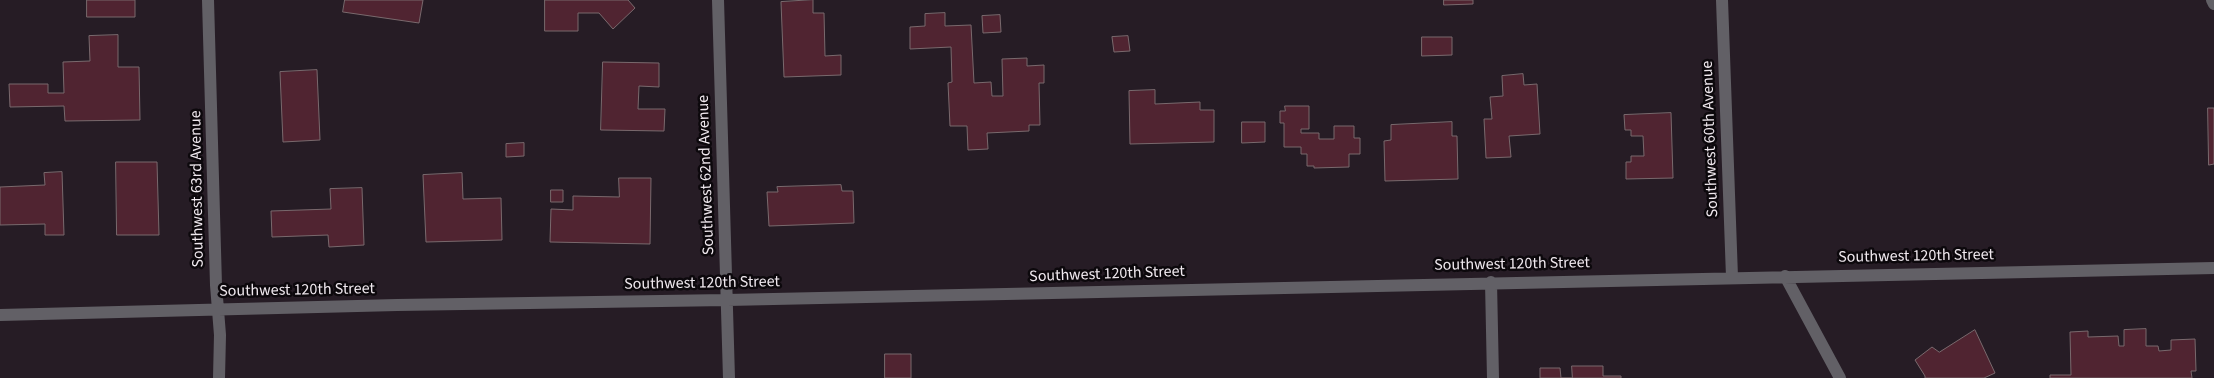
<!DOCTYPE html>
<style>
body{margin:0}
canvas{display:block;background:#261c25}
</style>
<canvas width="2214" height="378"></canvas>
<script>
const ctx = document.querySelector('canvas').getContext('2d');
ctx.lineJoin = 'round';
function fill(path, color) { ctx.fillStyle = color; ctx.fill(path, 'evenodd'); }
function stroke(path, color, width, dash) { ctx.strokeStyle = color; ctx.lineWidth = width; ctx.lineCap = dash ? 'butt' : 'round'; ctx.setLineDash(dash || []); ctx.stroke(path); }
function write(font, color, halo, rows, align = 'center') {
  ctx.font = font + ' "Source Sans 3",sans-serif'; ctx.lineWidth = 5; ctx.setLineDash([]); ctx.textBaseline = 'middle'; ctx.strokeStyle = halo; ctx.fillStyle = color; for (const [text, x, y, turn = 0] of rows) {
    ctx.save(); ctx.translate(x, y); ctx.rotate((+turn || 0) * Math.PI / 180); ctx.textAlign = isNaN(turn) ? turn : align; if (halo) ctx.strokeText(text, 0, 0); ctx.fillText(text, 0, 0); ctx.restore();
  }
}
const building = new Path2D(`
 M87 0H135V17H87Z
 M345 0H423L419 23 343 12Z
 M545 0H628L635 8 613 29 599 13H578V31H545Z
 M813 0V13H824L825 56 841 55V75L784 77 781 2Z
 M1444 0H1473V4L1444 5Z
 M945 13V26L971 25 974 83 991 82 992 96H1003L1002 59 1027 58V66L1044 65V83H1039L1040 125H1029V131L987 133 988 149 968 150 967 126H950L948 83 952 82 951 47 910 49V27L925 26V14Z
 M1000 15 1001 32 983 33 982 16Z
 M118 35V67H139L140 120 65 121 64 106 10 107 9 84H48V93H64L63 62 90 61 89 36Z
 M1128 36 1130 51 1114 52 1112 37Z
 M1422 37H1452V55L1422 56Z
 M603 62 659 63V87L639 86 638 109H665L664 131 601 130Z
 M317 70 320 140 283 142 280 72Z
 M1523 74 1524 85 1537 84 1540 134 1509 136 1511 157 1486 158 1484 119H1492L1490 97 1503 96 1502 76Z
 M1155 90V104L1200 102V110H1214V142L1130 144 1129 91Z
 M1285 106H1309V129H1301V133H1319V139H1334V126H1354V138H1360V154H1349V167L1314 168V166H1307V154H1301V147H1284V123H1280V111H1285Z
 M2208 108H2214V164L2209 165Z
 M1671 113 1673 178 1626 179V162H1631V156H1644L1643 136H1631V130H1625L1624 115Z
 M1242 122H1265V142L1242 143Z
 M1452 122V136H1457L1458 179 1385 181 1384 141 1391 140V125Z
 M524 143V156L506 157V144Z
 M116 162H157L159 235H117Z
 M62 172 64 235H45V224L0 225V187L45 185 44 173Z
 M462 173 463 199 501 198 502 240 426 242 423 175Z
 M619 178H651L650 244 550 242 551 209 573 210V196L619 197Z
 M841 185 842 191H853L854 223 769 226 767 192H778L777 187Z
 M362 188 364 245 329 247 328 235 272 237 271 211 331 209 330 189Z
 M551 190H563V202H551Z
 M2146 329V346H2158L2159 351 2171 350V340L2195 339 2196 371H2191L2192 378H2050V375H2071L2070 332 2088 331V337L2118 336 2119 346H2124V330Z
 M1975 330 1995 373 1984 378H1925V376L1915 360 1932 347 1939 352Z
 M885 354H911V378H885Z
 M1572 366H1603V376H1621V378H1540V368H1560L1561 378H1572Z`);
const minor = new Path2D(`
 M208 0 216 285 220 335 219 378
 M718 0 729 378
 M1722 0 1732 277
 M2212 0 2214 4
 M1785 276 1840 378
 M1491 282 1493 378
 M0 315 397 305 727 300 2214 268`);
const streetNames = [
 ["Southwest 60th Avenue",1711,139,-92],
 ["Southwest 62nd Avenue",707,175,-92],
 ["Southwest 63rd Avenue",198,189,-91],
 ["Southwest 120th Street",1916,257,-1],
 ["Southwest 120th Street",1512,265,-1],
 ["Southwest 120th Street",1107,275,-2],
 ["Southwest 120th Street",702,284,-1],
 ["Southwest 120th Street",297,291,-1]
];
fill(building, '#502431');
stroke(building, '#79696d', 1);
stroke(minor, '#626066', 12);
write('16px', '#f0e9ef', '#0c080c', streetNames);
</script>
